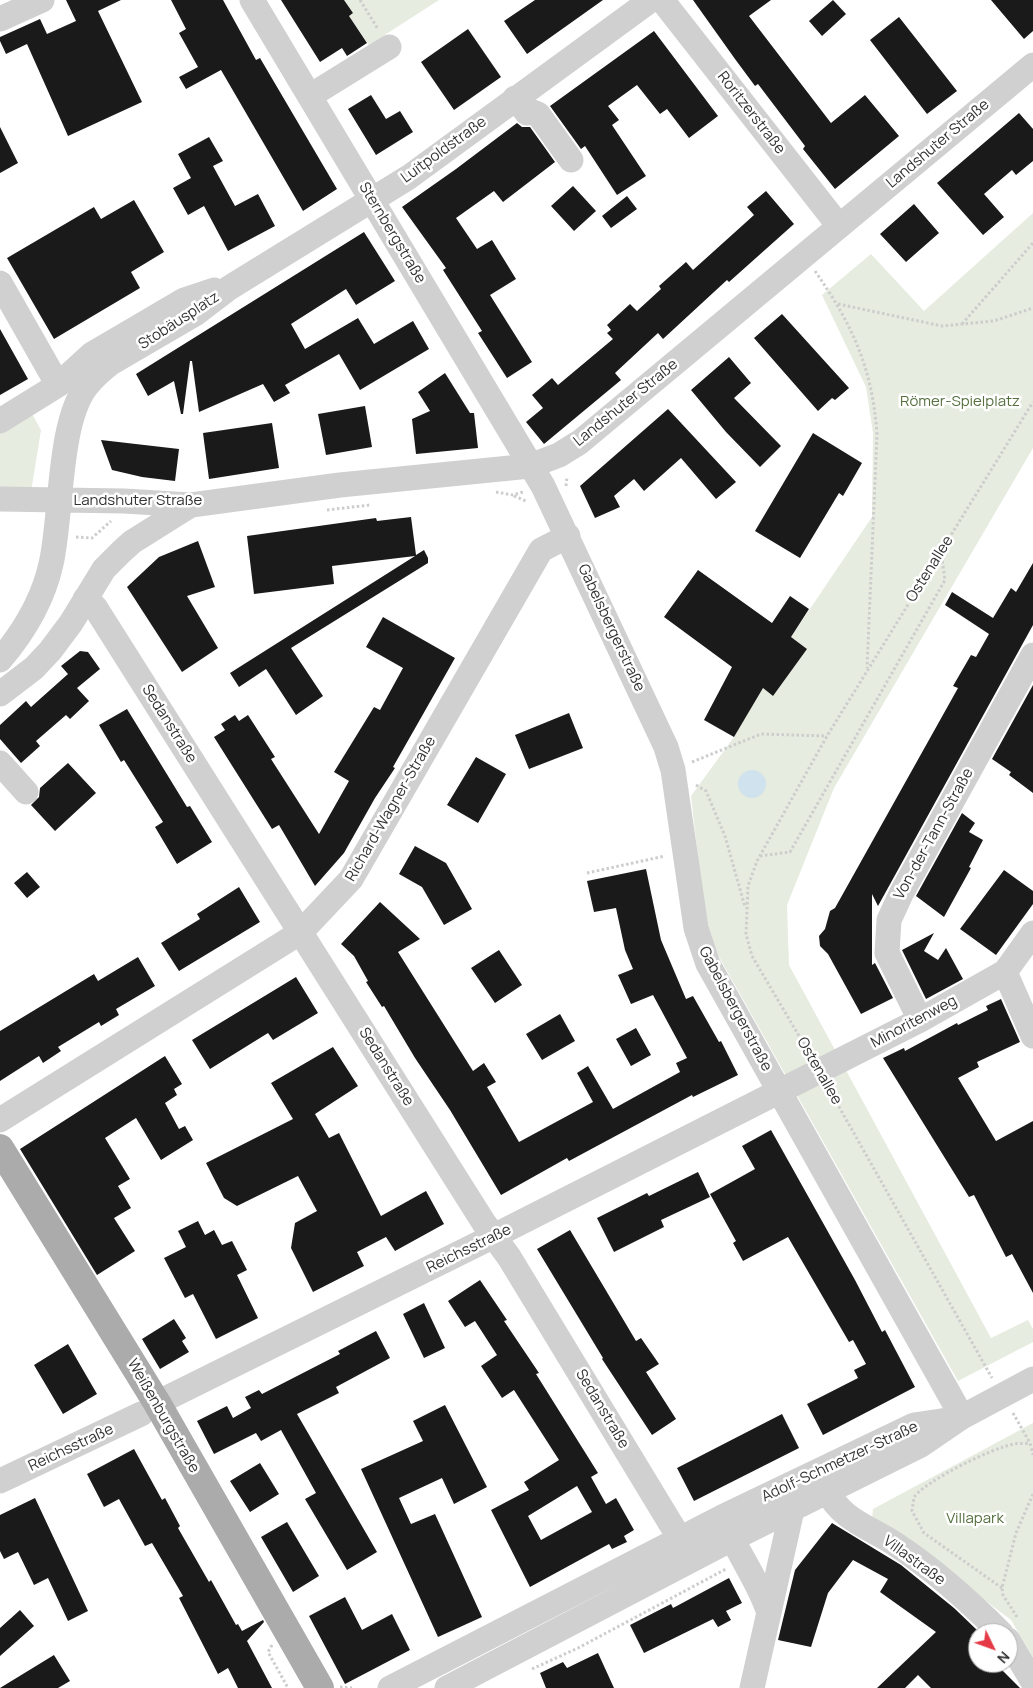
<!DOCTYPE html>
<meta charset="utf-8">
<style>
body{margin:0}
#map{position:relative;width:1033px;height:1688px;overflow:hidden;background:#fff;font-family:Manrope,sans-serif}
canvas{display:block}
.north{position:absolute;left:968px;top:1623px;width:50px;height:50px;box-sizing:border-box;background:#fff;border:1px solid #adadad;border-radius:50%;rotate:132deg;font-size:14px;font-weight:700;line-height:20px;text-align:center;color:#333}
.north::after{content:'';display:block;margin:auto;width:18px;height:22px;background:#e63946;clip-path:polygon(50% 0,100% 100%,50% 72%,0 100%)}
</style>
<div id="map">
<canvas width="1033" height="1688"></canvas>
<div class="north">N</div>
</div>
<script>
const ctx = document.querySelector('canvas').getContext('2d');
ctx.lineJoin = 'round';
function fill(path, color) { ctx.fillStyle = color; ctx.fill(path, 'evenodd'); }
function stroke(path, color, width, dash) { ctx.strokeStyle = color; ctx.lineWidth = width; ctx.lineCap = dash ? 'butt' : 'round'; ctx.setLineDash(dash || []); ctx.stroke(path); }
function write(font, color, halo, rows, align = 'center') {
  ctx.font = font + ' Manrope,sans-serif'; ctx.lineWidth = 5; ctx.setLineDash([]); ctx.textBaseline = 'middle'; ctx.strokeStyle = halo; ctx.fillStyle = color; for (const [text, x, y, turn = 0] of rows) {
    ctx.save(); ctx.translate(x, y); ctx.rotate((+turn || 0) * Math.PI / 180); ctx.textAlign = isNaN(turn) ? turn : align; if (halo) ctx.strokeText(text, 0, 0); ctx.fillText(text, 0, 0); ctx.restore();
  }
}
const green = new Path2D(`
 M344 0H439L369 45 349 16 353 13Z
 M1033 213V448L834 788 787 905 789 965 991 1338 1028 1320 1033 1329V1342L958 1381 718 955 704 912 691 796 734 737 763 688 773 696 807 649 791 637 872 517 873 433 866 387 822 295 871 254 924 311Z
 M32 414 41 430 31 492 0 490V433Z
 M1033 1423V1657L1011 1620 888 1527 872 1519 873 1509Z`);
const water = new Path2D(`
 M738 784a14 14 0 1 1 28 0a14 14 0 1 1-28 0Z`);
const building = new Path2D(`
 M66 0H121L98 11 142 102 68 136 27 44 6 54 0 41V37L40 19 47 34 76 21Z
 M171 0H223L256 60 260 58 337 189 303 211 221 70 186 89 179 77 198 67 179 33 186 29Z
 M281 0H344L353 13 349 16 367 43 347 56 342 48 320 62Z
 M535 0H603L527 54 504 21Z
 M693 0H771L749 16 831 123 865 95 899 136 835 189 803 149 805 146 758 84 755 86 735 59Z
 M833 0 846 14 822 36 809 21Z
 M991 0H1033V31L1024 39Z
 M899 17 957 91 927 114 870 40Z
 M468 29 501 77 454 110 421 62Z
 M654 31 718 116 689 138 667 109 660 114 637 85 608 106 619 120 612 125 646 176 617 195 585 146 581 149 550 106Z
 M371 95 386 119 400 111 413 132 376 155 348 109Z
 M1019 113 1033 129V161L1016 175 1012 170 984 194 1004 217 983 235 937 183Z
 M517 123 522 127H530L555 162 503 202 494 191 456 218 477 249 492 240 516 279 490 295 532 362 507 378 478 333 482 331 443 270 446 268 402 207 456 169Z
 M0 127 18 163 0 173Z
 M209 137 223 161 213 166 235 206 258 194 275 226 228 251 204 206 188 215 173 188 191 178 178 154Z
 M573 186 596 211 574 231 551 206Z
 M766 191 794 224 729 282 727 280 663 339 658 333 615 373 621 380 544 444 526 422 543 408 532 395 552 378 558 385 613 339 607 333 611 330 607 325 630 304 637 311 661 289 659 286 686 262 693 270 754 215 747 207Z
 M627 196 637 209 611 228 602 216Z
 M134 200 164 252 131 272 140 288 54 339 7 258 94 207 101 219Z
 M914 204 939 233 906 262 880 234Z
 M364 232 395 281 356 305 346 289 291 324 305 349 358 318 374 344 413 321 429 349 360 390 339 354 285 385 290 393 274 402 263 384 199 412 192 361H190L183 414H181L174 381 148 396 136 374Z
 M782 314 849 388 835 400 832 398 818 411 754 338Z
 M0 329 28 379 0 395Z
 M729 357 751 383 734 398 781 446 760 467 726 432 691 390Z
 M445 373 470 413H474L478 448 416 454 412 419 430 411 418 392Z
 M365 406 372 447 326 455 318 414Z
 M668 409 736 482 716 499 681 458 644 491 634 479 614 496 620 507 595 518 580 486Z
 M272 423 279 468 209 479 203 433Z
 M813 433 862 463 843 496 839 493 800 558 755 531Z
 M101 440 179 449 175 481 142 477 112 470Z
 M411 517 416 555 424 550 428 558V563L291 648 323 696 296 715 266 669 239 687 230 673 415 556 332 566 334 584 254 594 247 536 376 518 377 521Z
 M198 541 215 587 187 596 218 648 182 672 127 587 159 557Z
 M1033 563V625L878 906 872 894V965L875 963 893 998 861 1014 828 954 820 946 819 936 825 929 830 911 835 908 958 688 953 686 971 655 976 657 989 634 945 605 952 592 993 618 1011 588 1016 592Z
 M698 570 772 623 790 596 809 609 791 637 807 649 773 696 763 688 734 737 704 720 732 667 664 617Z
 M383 617 455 658 393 767 395 768 375 798 344 853 315 886 279 825 272 829 214 737 225 730 221 724 235 715 239 721 248 715 275 757 271 759 319 834 349 781 334 772 374 707 380 710 403 668 366 647Z
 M80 651 88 652 100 669 77 688 89 701 70 719 66 715 36 741 40 746 21 763 0 739V725L26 701 31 707 68 674 61 666Z
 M1033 685V793L1009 775 1011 772 992 759Z
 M127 709 187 807 190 806 212 842 177 864 155 827 163 822 124 760 121 762 99 725Z
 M569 713 583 748 529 769 515 735Z
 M476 757 506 774 478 823 447 805Z
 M68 763 96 793 55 831 31 805 39 797 40 788Z
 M962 813 975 823 969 832 983 840 969 867 971 868 944 917 916 896Z
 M415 846 446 863 472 909 444 925 422 887 399 874Z
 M646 869 661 940 686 999 693 996 719 1042 721 1041 738 1075 693 1097 692 1095 569 1161 567 1158 501 1195 450 1110 415 1058 384 1006 382 1007 366 982 368 981 354 956 341 944 380 902 420 939 398 952 473 1071 484 1063 496 1082 487 1087 519 1142 593 1102 577 1073 588 1066 613 1109 680 1072 676 1063 687 1058 653 995 631 1004 618 975 633 969 625 950 616 908 594 912 587 881Z
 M1004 870 1033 891V904L996 955 960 929Z
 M27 872 40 887 27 898 14 883Z
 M239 887 260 922 179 971 161 943 200 919 197 914Z
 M934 933 924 951 938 960 946 948 963 979 926 999 902 950Z
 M499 950 522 985 495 1003 471 968Z
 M138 957 155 986 116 1009 119 1015 101 1026 99 1022 58 1047 61 1051 43 1063 39 1056 0 1081V1031L94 974 98 981Z
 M296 977 318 1013 273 1040 268 1033 210 1069 192 1040Z
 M1001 999 1020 1042 977 1062 979 1067 958 1078 996 1141 1033 1121V1293L1012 1254 1006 1257 974 1195 969 1197 883 1058 904 1048 905 1051 957 1023 958 1025 988 1010 986 1006Z
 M560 1014 575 1041 542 1060 526 1034Z
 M636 1028 651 1055 631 1066 616 1039Z
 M333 1047 358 1086 315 1114 329 1138 339 1133 381 1216 426 1191 444 1224 395 1251 386 1237 357 1252 364 1266 313 1292 291 1248 295 1223 317 1211 298 1176 237 1206 224 1198 206 1163 293 1119 271 1083Z
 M165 1056 182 1084 174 1089 177 1095 165 1103 179 1129 185 1126 193 1140 161 1160 136 1118 105 1138 130 1179 118 1186 131 1208 114 1218 135 1251 97 1275 20 1149Z
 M771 1130 855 1280 882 1332 885 1330 915 1387 823 1435 807 1404 858 1378 854 1370 866 1364 853 1340 849 1342 788 1237 743 1261 733 1243 736 1241 710 1194 755 1169 742 1146Z
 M698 1172 710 1197 661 1220 664 1227 614 1252 597 1218 647 1193 649 1196Z
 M198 1221 205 1235 214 1230 222 1245 232 1241 247 1270 237 1275 258 1318 216 1339 193 1294 185 1298 164 1258 186 1247 178 1231Z
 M570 1230 636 1341 641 1338 659 1364 646 1372 676 1419 652 1435 602 1359 603 1358 537 1249Z
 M480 1280 507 1320 504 1321 539 1373 536 1374 598 1473 591 1477 606 1504 616 1498 634 1530 624 1536 627 1542 612 1549 609 1544 530 1587 491 1510 529 1490 524 1482 559 1460 514 1390 502 1398 481 1366 497 1355 475 1321 465 1327 448 1301ZM577 1486 592 1512 541 1540 528 1516Z
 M424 1303 445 1348 424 1358 403 1314Z
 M174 1319 186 1338 182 1341 189 1352 160 1369 142 1339Z
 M376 1331 390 1358 336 1387 339 1393 297 1414 377 1552 347 1570 305 1499 316 1493 281 1430 261 1441 256 1433 214 1454 197 1421 227 1406 233 1418 251 1408 245 1397 259 1390 262 1394 340 1354 338 1351Z
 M68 1344 97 1394 63 1414 34 1365Z
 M445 1405 487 1487 454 1504 442 1478 399 1498 411 1524 435 1514 482 1617 438 1637 361 1469 423 1441 413 1421Z
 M782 1414 799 1448 694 1501 677 1468Z
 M134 1449 162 1500 165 1498 180 1526 178 1528 209 1582 211 1580 236 1625 238 1624 242 1631 263 1620 264 1622 247 1641 272 1688H238L228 1668 218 1674 179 1598 183 1596 152 1543 145 1546 119 1499 104 1507 87 1474Z
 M260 1463 279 1494 250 1512 230 1481Z
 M35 1498 88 1611 68 1621 48 1578 34 1585 18 1552 4 1559 0 1551V1515Z
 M287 1522 319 1576 293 1592 261 1537Z
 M832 1523 901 1565 954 1608 978 1631V1663H995L1020 1688H931L918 1675 905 1688H877L936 1632 880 1592 888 1579 853 1560 828 1593 811 1647 778 1640 795 1570Z
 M729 1578 742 1603 726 1611 731 1620 718 1627 713 1619 644 1653 630 1625 671 1604 673 1608Z
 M345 1597 362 1630 392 1614 410 1650 345 1684 309 1616Z
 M20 1610 34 1626 0 1656V1628Z
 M598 1653 614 1688H546L540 1673 563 1662 567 1668Z
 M54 1655 70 1681 58 1688H0Z`);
const path = new Path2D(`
 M360 0 378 29
 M815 271C853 326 872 367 877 434L867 668
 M838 304 942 326 994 321 1033 308
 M962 324 1033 243
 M566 486 567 477
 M496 492 513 495 523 492
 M514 496 526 501
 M327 510 370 505
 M76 537 92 538 111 521
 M692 762 761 734 827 736
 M696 785 706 791 725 836 745 907
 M760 856 790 852 945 580 941 552
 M587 873 665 856
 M809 1053 752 956 746 934 748 886 757 861 827 736 1033 402
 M829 1089 992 1378
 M1013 1413 1030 1443 1033 1455
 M1002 1588 924 1533 912 1511 914 1497C927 1480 992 1448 1014 1444 1019 1443 1024 1444 1029 1443
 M1017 1617 1003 1595 1002 1588 1016 1533 1033 1494
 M272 1645 268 1652 288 1688
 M532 1669 578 1648 726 1569
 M340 1687 352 1688`);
const minor = new Path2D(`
 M252 0 543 486 666 747 673 770 696 928 708 964 962 1417
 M662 0 839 226
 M0 19 42 0
 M310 96 389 47
 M515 98 527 113 533 112 538 114 571 160
 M0 283 58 385
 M0 421 58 385 92 354 133 330 184 300 214 290
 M0 499 124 501 191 505 340 485 530 466 559 455 580 442 1033 65
 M85 599 95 607 484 1223 509 1257 680 1539
 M0 660C23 633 43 600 51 564 62 516 58 424 86 387 93 378 102 370 111 363L195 314 229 288 409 177 651 0
 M0 694 34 668 50 651 71 623 104 569 121 552 132 542 191 505
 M0 763 26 792
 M1005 972 1033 1036
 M920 1020 887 953 889 920 901 894 1033 655
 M0 1120 301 932 351 879 541 550 568 536
 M157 1403 494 1236 920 1020 1005 972 1033 933
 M0 1481 141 1414
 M827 1491C842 1520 869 1527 895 1544 933 1569 969 1601 1001 1633
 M725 1523C738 1554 757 1579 768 1610
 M1008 1640 1033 1682
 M390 1688 722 1517 914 1425 954 1419
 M447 1688 732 1539 921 1445 962 1417 1033 1379
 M752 1688 792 1510`);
const major = new Path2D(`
 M0 1148 157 1403 320 1688`);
const streetNames = [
 ["Roritzerstraße",751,113,52],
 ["Landshuter Straße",938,144,-40],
 ["Luitpoldstraße",444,150,-36],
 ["Sternbergstraße",392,233,59],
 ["Stobäusplatz",179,321,-33],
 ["Landshuter Straße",626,403,-39],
 ["Landshuter Straße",138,501],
 ["Ostenallee",930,569,-58],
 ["Gabelsbergerstraße",611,628,65],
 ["Sedanstraße",169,724,58],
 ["Richard-Wagner-Straße",391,809,-60],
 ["Von-der-Tann-Straße",934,834,-61],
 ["Gabelsbergerstraße",735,1009,62],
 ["Minoritenweg",914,1022,-28],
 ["Sedanstraße",386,1067,58],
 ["Ostenallee",819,1071,60],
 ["Reichsstraße",469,1249,-26],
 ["Sedanstraße",602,1409,59],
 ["Weißenburgstraße",163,1416,60],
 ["Reichsstraße",71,1448,-25],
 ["Adolf-Schmetzer-Straße",840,1462,-25],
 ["Villastraße",914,1561,36]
];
const parkNames = [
 ["Römer-Spielplatz",960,402],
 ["Villapark",975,1519]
];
fill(green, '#e6ecdf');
fill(water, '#cfe2ee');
fill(building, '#1a1a1a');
stroke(path, '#cdcdcd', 3, [2.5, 2.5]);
stroke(minor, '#d0d0d0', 25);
stroke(major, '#ababab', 28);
write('15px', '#333', '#fff', streetNames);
write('15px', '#56703f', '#fff', parkNames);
</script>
